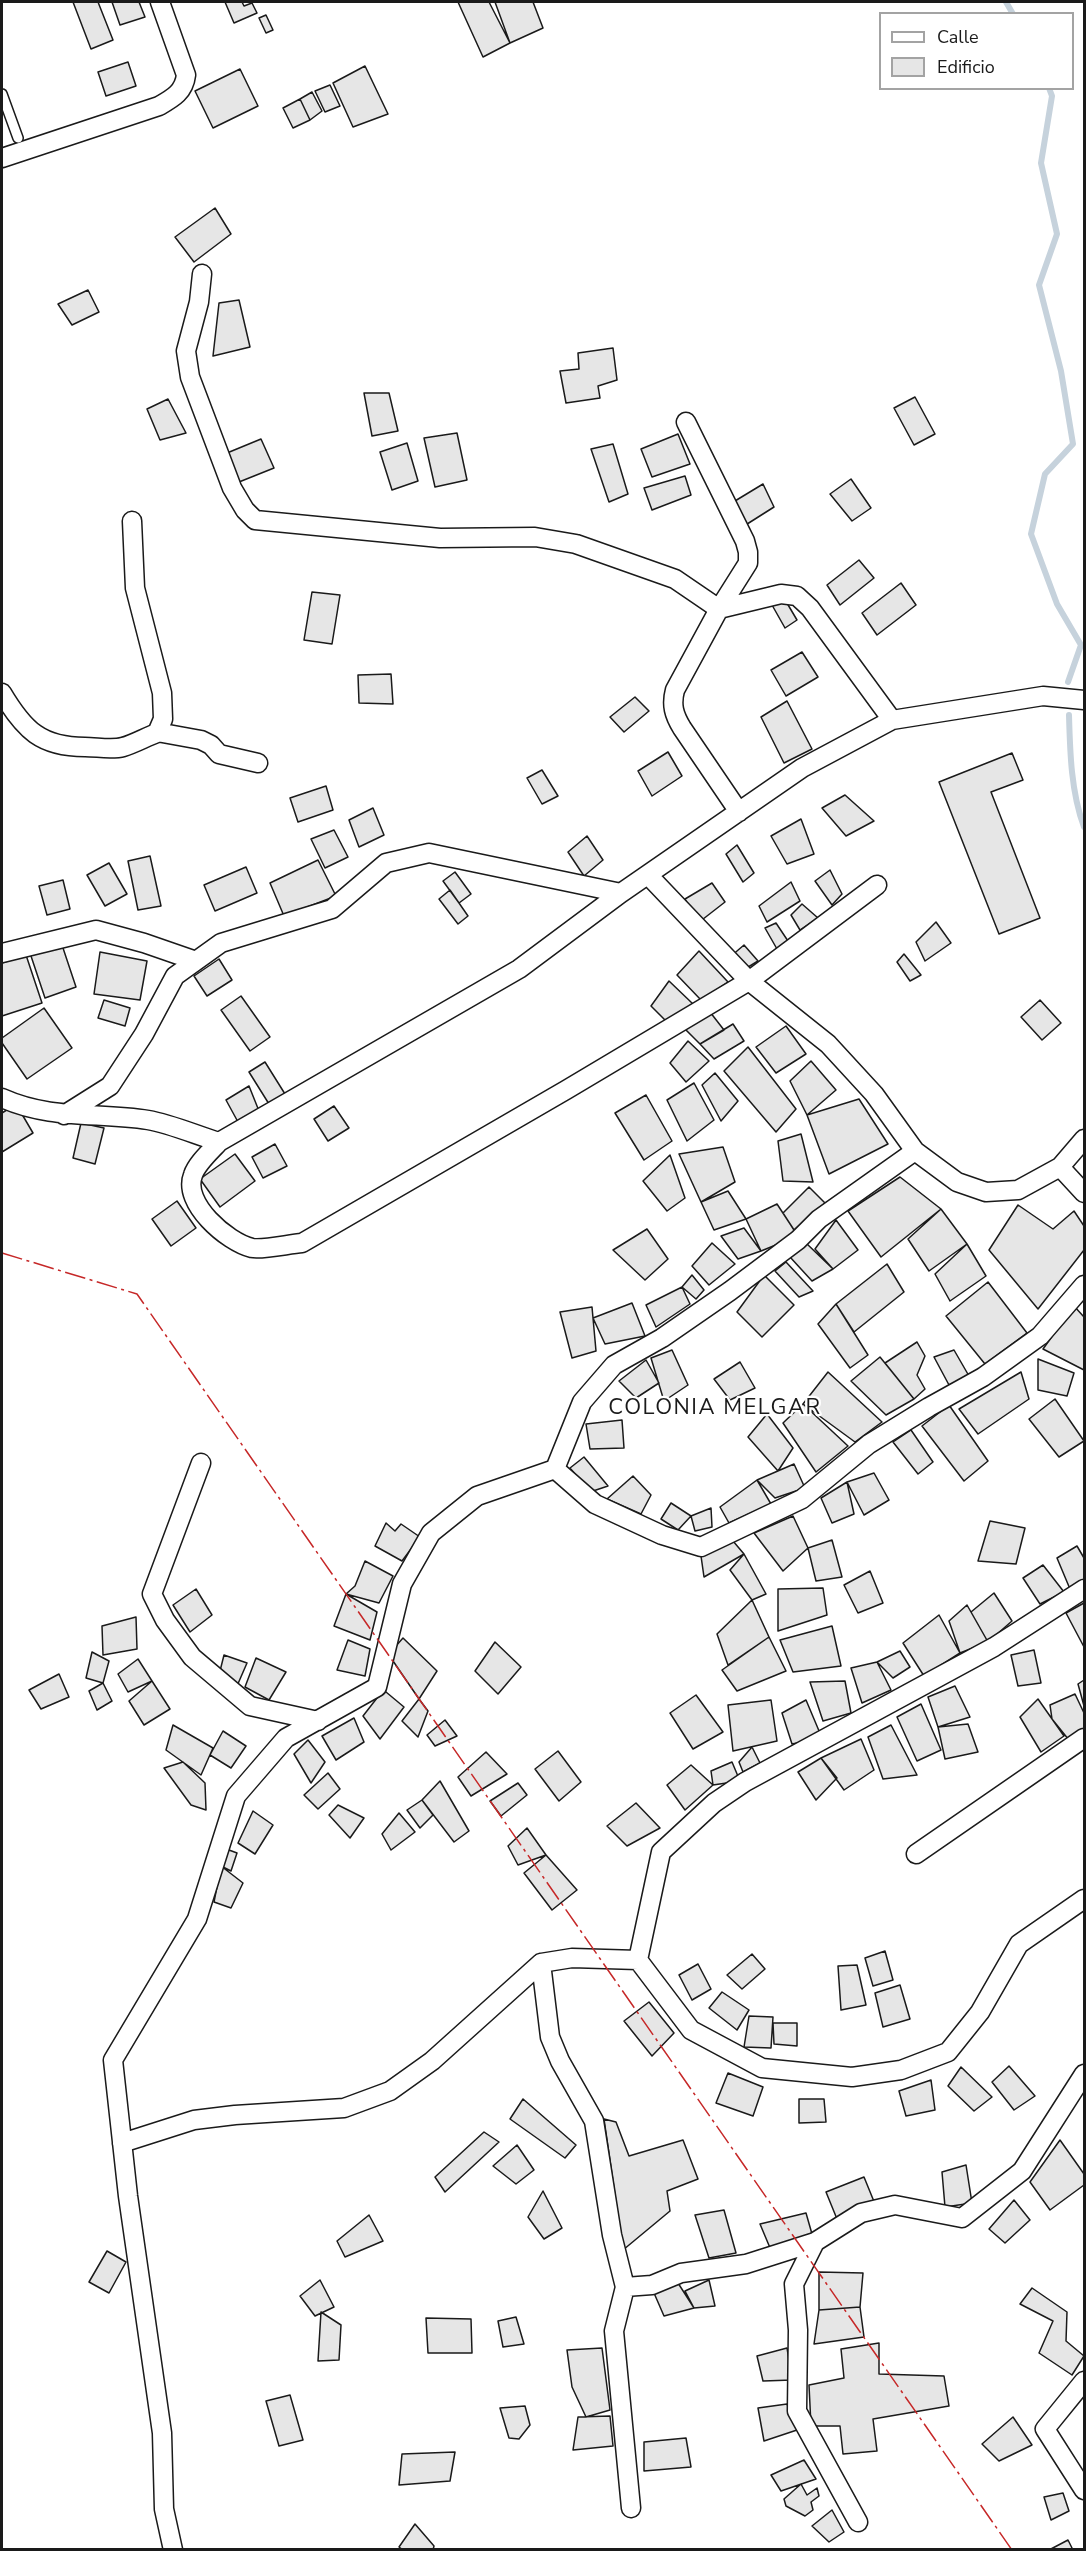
<!DOCTYPE html>
<style>
body{margin:0}
#map{position:relative;width:1086px;height:2551px;overflow:hidden;background:#fff;font-family:"Nunito Sans",sans-serif}
canvas{display:block}
.frame{position:absolute;inset:0;border:3px solid #1a1a1a;pointer-events:none}
.legend{position:absolute;left:879px;top:12px;width:195px;height:78px;box-sizing:border-box;background:#fff;border:2px solid #a3a3a3;margin:0;padding:8px 10px;list-style:none;font-size:18px;color:#1a1a1a}
.legend li{display:flex;align-items:center;gap:12px;height:30px}
.legend b{width:30px;border:2px solid #a3a3a3}
</style>
<div id="map">
<canvas width="1086" height="2551"></canvas>
<div class="frame"></div>
<ul class="legend">
<li><b style="height:8px;background:#fff"></b>Calle</li>
<li><b style="height:16px;background:#e6e6e6"></b>Edificio</li>
</ul>
</div>
<script>
const ctx = document.querySelector('canvas').getContext('2d');
ctx.lineJoin = 'round';
function stroke(path, color, width, dash) { ctx.strokeStyle = color; ctx.lineWidth = width; ctx.lineCap = dash ? 'butt' : 'round'; ctx.setLineDash(dash || []); ctx.stroke(path); }
function fill(path, color) { ctx.fillStyle = color; ctx.fill(path, 'evenodd'); }
function write(font, color, halo, rows, align = 'center') {
  ctx.font = font + ' "Nunito Sans",sans-serif'; ctx.lineWidth = 4.5; ctx.setLineDash([]); ctx.textBaseline = 'middle'; ctx.strokeStyle = halo; ctx.fillStyle = color; for (const [text, x, y, turn = 0] of rows) {
    ctx.save(); ctx.translate(x, y); ctx.rotate((+turn || 0) * Math.PI / 180); ctx.textAlign = isNaN(turn) ? turn : align; if (halo) ctx.strokeText(text, 0, 0); ctx.fillText(text, 0, 0); ctx.restore();
  }
}
const stream = new Path2D(`
 M1006 2 1013 14
 M1049 88 1052 96 1041 163 1057 234 1039 285 1061 371 1073 444 1045 474 1031 534 1057 604 1081 645 1068 682
 M1069 715C1070 752 1071 792 1084 827`);
const building = new Path2D(`
 M73 2H98L113 40 91 49Z
 M112 2H139L145 17 120 25Z
 M225 2H242L244 6 252 3 257 13 234 23Z
 M458 2H489L510 43 483 57Z
 M495 2H533L543 28 510 43Z
 M266 15 273 30 266 33 259 18Z
 M128 62 136 86 106 96 98 72Z
 M365 66 388 114 353 127 333 83Z
 M240 69 258 106 213 128 195 91Z
 M330 85 340 106 325 112 315 91Z
 M312 92 322 111 310 120 300 99Z
 M300 99 310 120 293 128 283 108Z
 M215 208 231 234 194 262 175 237Z
 M88 290 99 312 72 325 58 304Z
 M239 300 250 347 213 356 219 303Z
 M613 348 617 380 598 386 600 398 566 403 560 371 579 369 578 353Z
 M364 393H389L398 431 372 436Z
 M915 397 935 434 914 445 894 408Z
 M168 399 186 433 160 440 147 409Z
 M457 433 467 480 435 487 424 438Z
 M678 434 690 464 652 477 641 449Z
 M261 439 274 468 239 482 227 453Z
 M407 443 418 481 392 490 380 452Z
 M613 444 628 494 609 502 591 449Z
 M685 476 691 495 652 510 644 488Z
 M851 479 871 508 852 521 830 494Z
 M763 484 774 507 744 526 730 504Z
 M859 560 874 578 840 605 827 585Z
 M901 583 916 605 877 635 862 613Z
 M312 592 340 595 332 644 304 640Z
 M784 598 797 620 785 628 772 605Z
 M802 652 818 677 786 696 771 670Z
 M391 674 393 704 359 703 358 675Z
 M635 697 649 711 624 732 610 717Z
 M787 701 812 749 784 763 761 717Z
 M668 752 682 776 652 796 638 771Z
 M1012 753 1023 780 991 792 1040 918 999 934 939 782Z
 M542 770 558 796 542 804 527 778Z
 M326 786 333 810 298 822 290 798Z
 M845 795 874 821 846 836 822 808Z
 M373 808 384 835 359 847 349 820Z
 M801 819 814 854 787 864 771 836Z
 M334 830 348 857 325 868 311 839Z
 M587 836 603 860 584 876 568 852Z
 M737 845 754 873 743 882 726 854Z
 M150 856 161 906 138 910 128 861Z
 M318 860 336 896 284 916 270 883Z
 M109 863 127 894 105 906 87 875Z
 M246 867 257 893 215 911 204 885Z
 M830 870 842 894 832 905 815 881Z
 M455 872 471 894 459 903 443 881Z
 M63 880 70 909 47 915 39 886Z
 M791 882 800 901 767 922 759 906Z
 M712 883 725 902 698 923 685 899Z
 M450 890 468 916 458 924 439 899Z
 M802 904 818 918 800 930 791 915Z
 M936 922 951 943 925 961 916 942Z
 M776 923 788 941 777 949 765 928Z
 M61 942 76 987 45 998 30 953Z
 M744 945 758 961 745 969 730 957Z
 M699 951 728 982 701 1000 677 975Z
 M100 952 147 961 140 1000 94 994Z
 M904 954 921 975 910 981 897 962Z
 M26 955 42 1003 2 1016V963Z
 M219 959 232 980 207 996 194 976Z
 M669 981 693 1004 666 1021 651 1006Z
 M241 996 270 1037 250 1051 221 1010Z
 M104 1000 130 1008 125 1026 98 1018Z
 M1040 1000 1061 1023 1042 1040 1021 1017Z
 M44 1008 72 1048 27 1079 2 1043V1038Z
 M710 1012 724 1030 700 1044 685 1029Z
 M733 1024 744 1041 714 1059 700 1044Z
 M786 1026 806 1054 776 1073 756 1047Z
 M688 1041 709 1061 686 1082 670 1063Z
 M748 1047 796 1109 776 1132 724 1071Z
 M811 1061 836 1090 807 1115 790 1081Z
 M265 1062 285 1094 269 1104 249 1072Z
 M715 1073 738 1101 721 1121 702 1085Z
 M694 1083 714 1120 687 1141 667 1100Z
 M249 1086 259 1111 238 1122 226 1100Z
 M646 1095 672 1141 644 1160 615 1113Z
 M859 1099 888 1144 829 1174 807 1115Z
 M16 1104 33 1133 2 1152V1113Z
 M334 1106 349 1128 328 1141 314 1119Z
 M81 1123 104 1128 95 1164 73 1158Z
 M801 1134 813 1182 783 1181 778 1141Z
 M275 1144 287 1166 263 1178 252 1157Z
 M723 1147 735 1182 701 1202 679 1154Z
 M235 1154 255 1181 220 1207 200 1179Z
 M670 1155 685 1198 667 1211 643 1181Z
 M900 1177 941 1209 881 1257 848 1211Z
 M809 1187 825 1203 794 1230 783 1213Z
 M728 1191 746 1219 714 1230 701 1202Z
 M177 1201 196 1228 171 1246 152 1219Z
 M777 1204 798 1236 761 1251 746 1219Z
 M1018 1205 1053 1229 1074 1211 1084 1226V1250L1038 1309 989 1250Z
 M941 1209 967 1244 929 1271 908 1239Z
 M836 1220 858 1250 833 1269 815 1249Z
 M744 1228 761 1251 738 1259 721 1236Z
 M647 1229 668 1259 645 1280 613 1250Z
 M712 1243 735 1264 709 1285 692 1266Z
 M806 1243 833 1269 812 1281 790 1257Z
 M967 1244 986 1276 950 1301 935 1274Z
 M786 1262 813 1291 799 1297 775 1271Z
 M887 1264 904 1292 854 1332 836 1304Z
 M692 1275 704 1290 696 1299 682 1287Z
 M764 1275 794 1305 762 1337 737 1312Z
 M988 1282 1027 1333 985 1364 946 1316Z
 M682 1287 690 1304 656 1327 646 1305Z
 M632 1303 645 1336 605 1344 593 1318Z
 M836 1304 868 1355 850 1368 818 1324Z
 M1074 1306 1084 1317V1370L1043 1349Z
 M592 1307 596 1351 572 1358 560 1312Z
 M917 1342 925 1356 917 1375 925 1389 914 1399 885 1363Z
 M672 1350 688 1385 664 1401 651 1358Z
 M954 1350 969 1376 949 1385 934 1357Z
 M880 1357 914 1399 886 1415 851 1381Z
 M1038 1359 1074 1373 1067 1396 1038 1390Z
 M646 1360 659 1383 636 1398 619 1381Z
 M740 1362 755 1388 730 1400 714 1379Z
 M828 1372 882 1422 855 1442 803 1404Z
 M1021 1372 1029 1399 978 1434 959 1409Z
 M1055 1399 1084 1441 1059 1457 1029 1419Z
 M803 1404 848 1446 816 1472 783 1423Z
 M949 1405 988 1461 964 1481 922 1426Z
 M767 1414 793 1448 778 1471 748 1437Z
 M622 1420 624 1448 590 1449 586 1424Z
 M911 1430 933 1462 918 1474 893 1442Z
 M584 1457 608 1486 590 1492 570 1468Z
 M794 1464 805 1488 775 1498 757 1480Z
 M874 1473 889 1500 864 1515 847 1482Z
 M633 1476 651 1495 641 1514 607 1499Z
 M757 1480 771 1504 729 1523 720 1507Z
 M847 1482 854 1514 832 1523 821 1498Z
 M671 1503 691 1516 678 1530 661 1519Z
 M711 1508 712 1527 695 1531 691 1516Z
 M793 1516 808 1548 783 1571 754 1533Z
 M990 1521 1025 1528 1016 1564 978 1561Z
 M386 1523 395 1531 401 1524 420 1537 402 1561 375 1546Z
 M832 1540 842 1577 816 1581 808 1548Z
 M733 1541 744 1554 704 1577 701 1556Z
 M1077 1546 1084 1558V1579L1070 1589 1057 1558Z
 M744 1554 766 1594 752 1600 730 1570Z
 M365 1561 393 1576 379 1603 346 1594 355 1586Z
 M1043 1565 1064 1592 1040 1604 1023 1578Z
 M870 1571 883 1603 858 1613 844 1585Z
 M823 1588 827 1615 778 1631V1589Z
 M196 1589 212 1615 190 1632 173 1605Z
 M994 1593 1012 1621 988 1642 971 1612Z
 M346 1594 377 1612 370 1640 334 1626Z
 M752 1600 769 1637 728 1665 717 1634Z
 M1084 1603V1647L1066 1613Z
 M967 1605 988 1642 960 1653 949 1621Z
 M939 1615 960 1653 924 1676 903 1643Z
 M136 1617 137 1649 103 1655 102 1626Z
 M832 1626 841 1666 793 1672 780 1640Z
 M769 1637 786 1671 737 1691 722 1670Z
 M403 1638 437 1671 419 1699 391 1658 395 1647Z
 M348 1640 370 1649 365 1676 337 1670Z
 M495 1642 521 1667 498 1694 475 1671Z
 M1034 1650 1041 1683 1018 1686 1011 1655Z
 M900 1651 910 1667 893 1678 877 1662Z
 M92 1652 109 1661 103 1683 86 1678Z
 M224 1655 247 1663 237 1686 220 1671Z
 M256 1658 286 1672 269 1700 245 1687Z
 M138 1659 152 1681 128 1692 118 1674Z
 M877 1662 891 1690 862 1703 851 1668Z
 M59 1674 69 1697 41 1709 29 1690Z
 M1084 1680V1706L1078 1684Z
 M152 1681 170 1709 144 1725 129 1701Z
 M845 1681 851 1713 823 1721 810 1682Z
 M103 1683 112 1701 97 1710 89 1691Z
 M955 1686 970 1717 938 1727 928 1697Z
 M380 1687 404 1707 380 1739 363 1716 377 1698Z
 M1075 1694 1084 1713V1731L1073 1745 1052 1719 1050 1705Z
 M696 1695 723 1732 693 1749 670 1713Z
 M419 1699 428 1711 418 1737 402 1721Z
 M1038 1699 1064 1736 1041 1752 1020 1717Z
 M771 1700 777 1741 733 1751 728 1705Z
 M806 1700 822 1738 792 1744 782 1713Z
 M921 1704 941 1750 917 1761 897 1717Z
 M354 1718 364 1742 336 1760 322 1736Z
 M445 1720 457 1736 435 1746 427 1735Z
 M968 1724 978 1752 945 1759 938 1727Z
 M173 1725 213 1748 201 1775 166 1750Z
 M891 1725 917 1775 883 1779 868 1737Z
 M223 1731 246 1746 231 1768 210 1755Z
 M861 1739 874 1770 844 1790 821 1758Z
 M308 1740 325 1762 311 1783 294 1754Z
 M752 1747 760 1763 743 1772 739 1762Z
 M558 1751 581 1782 559 1801 535 1769Z
 M486 1752 507 1774 471 1796 458 1777Z
 M821 1758 837 1778 816 1800 798 1772Z
 M183 1762 205 1783 206 1810 191 1805 164 1768Z
 M732 1762 740 1781 713 1785 711 1771Z
 M691 1765 713 1785 685 1810 667 1785Z
 M328 1773 340 1789 318 1809 304 1795Z
 M440 1781 469 1831 454 1842 422 1800Z
 M518 1783 527 1795 501 1816 490 1801Z
 M422 1800 433 1815 420 1828 407 1810Z
 M636 1803 660 1828 627 1846 607 1826Z
 M338 1805 364 1818 350 1838 329 1815Z
 M253 1811 273 1825 255 1854 238 1843Z
 M399 1813 415 1832 391 1850 382 1834Z
 M527 1828 546 1855 518 1865 508 1846Z
 M229 1850 237 1853 231 1871 221 1866Z
 M546 1855 577 1890 552 1910 524 1873Z
 M221 1866 243 1883 231 1908 214 1902Z
 M885 1951 893 1980 873 1986 865 1958Z
 M752 1954 765 1969 742 1989 727 1975Z
 M698 1964 711 1989 692 2000 679 1975Z
 M857 1965 866 2005 841 2010 838 1966Z
 M900 1985 910 2019 883 2027 875 1993Z
 M722 1992 749 2010 737 2030 709 2008Z
 M649 2002 674 2033 652 2056 624 2021Z
 M749 2016 773 2017 771 2048 744 2047Z
 M773 2023H797V2046L774 2044Z
 M1009 2066 1035 2096 1014 2110 992 2082Z
 M961 2067 992 2097 974 2111 948 2086Z
 M728 2073 763 2087 753 2116 716 2103Z
 M931 2080 935 2110 906 2116 899 2091Z
 M523 2099 576 2145 565 2158 510 2119Z
 M799 2099H824L826 2122 799 2123Z
 M604 2119 616 2122 629 2156 683 2140 698 2179 667 2191 670 2211 623 2250Z
 M484 2132 499 2142 445 2192 435 2177Z
 M1060 2140 1084 2174V2185L1050 2210 1030 2182Z
 M517 2145 534 2170 516 2184 493 2166Z
 M966 2165 972 2203 945 2207 942 2172Z
 M864 2177 875 2204 837 2219 826 2192Z
 M543 2191 562 2228 544 2239 528 2217Z
 M1014 2200 1030 2220 1005 2243 989 2229Z
 M724 2210 736 2253 709 2258 695 2215Z
 M806 2213 814 2241 773 2255 760 2224Z
 M369 2215 383 2241 345 2257 337 2241Z
 M107 2251 126 2262 109 2293 89 2282Z
 M819 2272 863 2273 860 2307 819 2310Z
 M320 2280 334 2307 315 2316 300 2296Z
 M709 2280 715 2306 694 2308 685 2291Z
 M678 2283 694 2308 664 2316 654 2293Z
 M1032 2288 1067 2312 1066 2341 1084 2356 1072 2375 1039 2353 1053 2321 1020 2304Z
 M860 2307 864 2337 814 2344 819 2310Z
 M321 2312 341 2325 339 2360 318 2361Z
 M516 2317 524 2344 503 2347 498 2321Z
 M426 2318 471 2319 472 2353H428Z
 M879 2343V2374L944 2376 949 2406 873 2419 877 2451 843 2454 840 2426H811L809 2385 844 2378 841 2349Z
 M602 2348 610 2410 586 2417 572 2387 567 2350Z
 M787 2348 792 2380 763 2381 757 2356Z
 M290 2395 303 2440 279 2446 266 2401Z
 M787 2404 797 2430 764 2441 758 2408Z
 M525 2406 530 2425 519 2439 509 2438 500 2408Z
 M610 2416 613 2446 573 2450 578 2417Z
 M1013 2417 1032 2445 999 2461 982 2444Z
 M686 2438 691 2467 644 2471V2442Z
 M455 2452 450 2481 399 2485 402 2454Z
 M804 2460 816 2479 781 2491 771 2475Z
 M801 2484 807 2495 817 2488 819 2496 811 2502 813 2510 805 2516 786 2506 784 2499Z
 M1063 2493 1069 2511 1051 2520 1044 2497Z
 M832 2510 844 2532 829 2542 812 2526Z
 M415 2524 434 2546 433 2550H403L399 2547Z
 M1068 2540 1073 2550H1049Z`);
const lane = new Path2D(`
 M2 94 18 138`);
const street = new Path2D(`
 M2 158 159 106C173 98 184 92 186 75L160 2
 M202 274 199 302 186 351 190 377 232 488 245 510 255 520 440 538 535 537 576 544 675 579 719 609 781 594 797 596 810 608 892 720
 M686 422 745 541 748 552V563L719 609 675 690C671 705 674 715 682 728L739 812
 M2 693C24 730 41 747 85 747 97 747 112 750 123 747 134 744 146 737 157 733L163 719 162 693 135 588 132 521
 M157 732 201 740 211 745 219 754 258 763
 M648 875 749 981 828 1044 874 1094 915 1151 957 1182 986 1192 1018 1190 1060 1167 1084 1139
 M2 953 96 930 144 943 196 961
 M2 1098C51 1120 97 1112 148 1120 171 1124 196 1135 219 1142L519 969 621 893 802 768 892 720 1043 696 1084 700
 M64 1115 110 1086 144 1034 175 976 221 943 332 909 386 863 429 853 621 893
 M219 1142C211 1151 197 1163 193 1175 182 1203 227 1242 252 1248 263 1250 289 1244 302 1243L566 1090 749 981 877 885
 M1060 1167 1084 1193
 M201 1463 152 1594 165 1620 192 1657 250 1706 318 1721
 M555 1469 595 1504 662 1535 701 1547 802 1499 869 1444 929 1407 983 1377 1040 1336 1084 1285
 M1084 1589 994 1647 745 1782 714 1803 661 1852 638 1960 691 2030 762 2068 852 2077 901 2070 948 2052 980 2012 1019 1944 1084 1899
 M916 1854 1084 1738
 M541 1963 550 2037 560 2061 594 2121 612 2235 625 2287 614 2331 631 2508
 M122 2143 194 2120 235 2115 344 2108 390 2091 432 2061 541 1963 572 1958 638 1960
 M815 2242 794 2284 798 2330 797 2411 858 2522
 M625 2287 652 2285 681 2273 746 2264 815 2242 861 2213 895 2205 962 2218 1022 2171 1084 2074
 M1084 2381 1045 2429 1084 2490
 M173 2550 164 2509 162 2433 128 2196 113 2060 197 1919 236 1796 286 1738 377 1687 402 1584 431 1533 477 1496 555 1469 582 1402 614 1365 662 1338 730 1291 798 1240 819 1219 915 1151`);
const power = new Path2D(`
 M2 1253 137 1294 1012 2550`);
const neighbourhoodNames = [
 ["COLONIA MELGAR",715,1409]
];
stroke(stream, '#c6d2dc', 6);
fill(building, '#e6e6e6');
stroke(building, '#1a1a1a', 1.5);
stroke(lane, '#1a1a1a', 12);
stroke(street, '#1a1a1a', 21);
stroke(lane, '#fff', 9);
stroke(street, '#fff', 18);
stroke(power, '#c62828', 1.5, [21, 4.5, 3, 4.5]);
ctx.letterSpacing = '1.5px';
write('22px', '#1a1a1a', '#fff', neighbourhoodNames);
ctx.letterSpacing = '0px';
</script>
